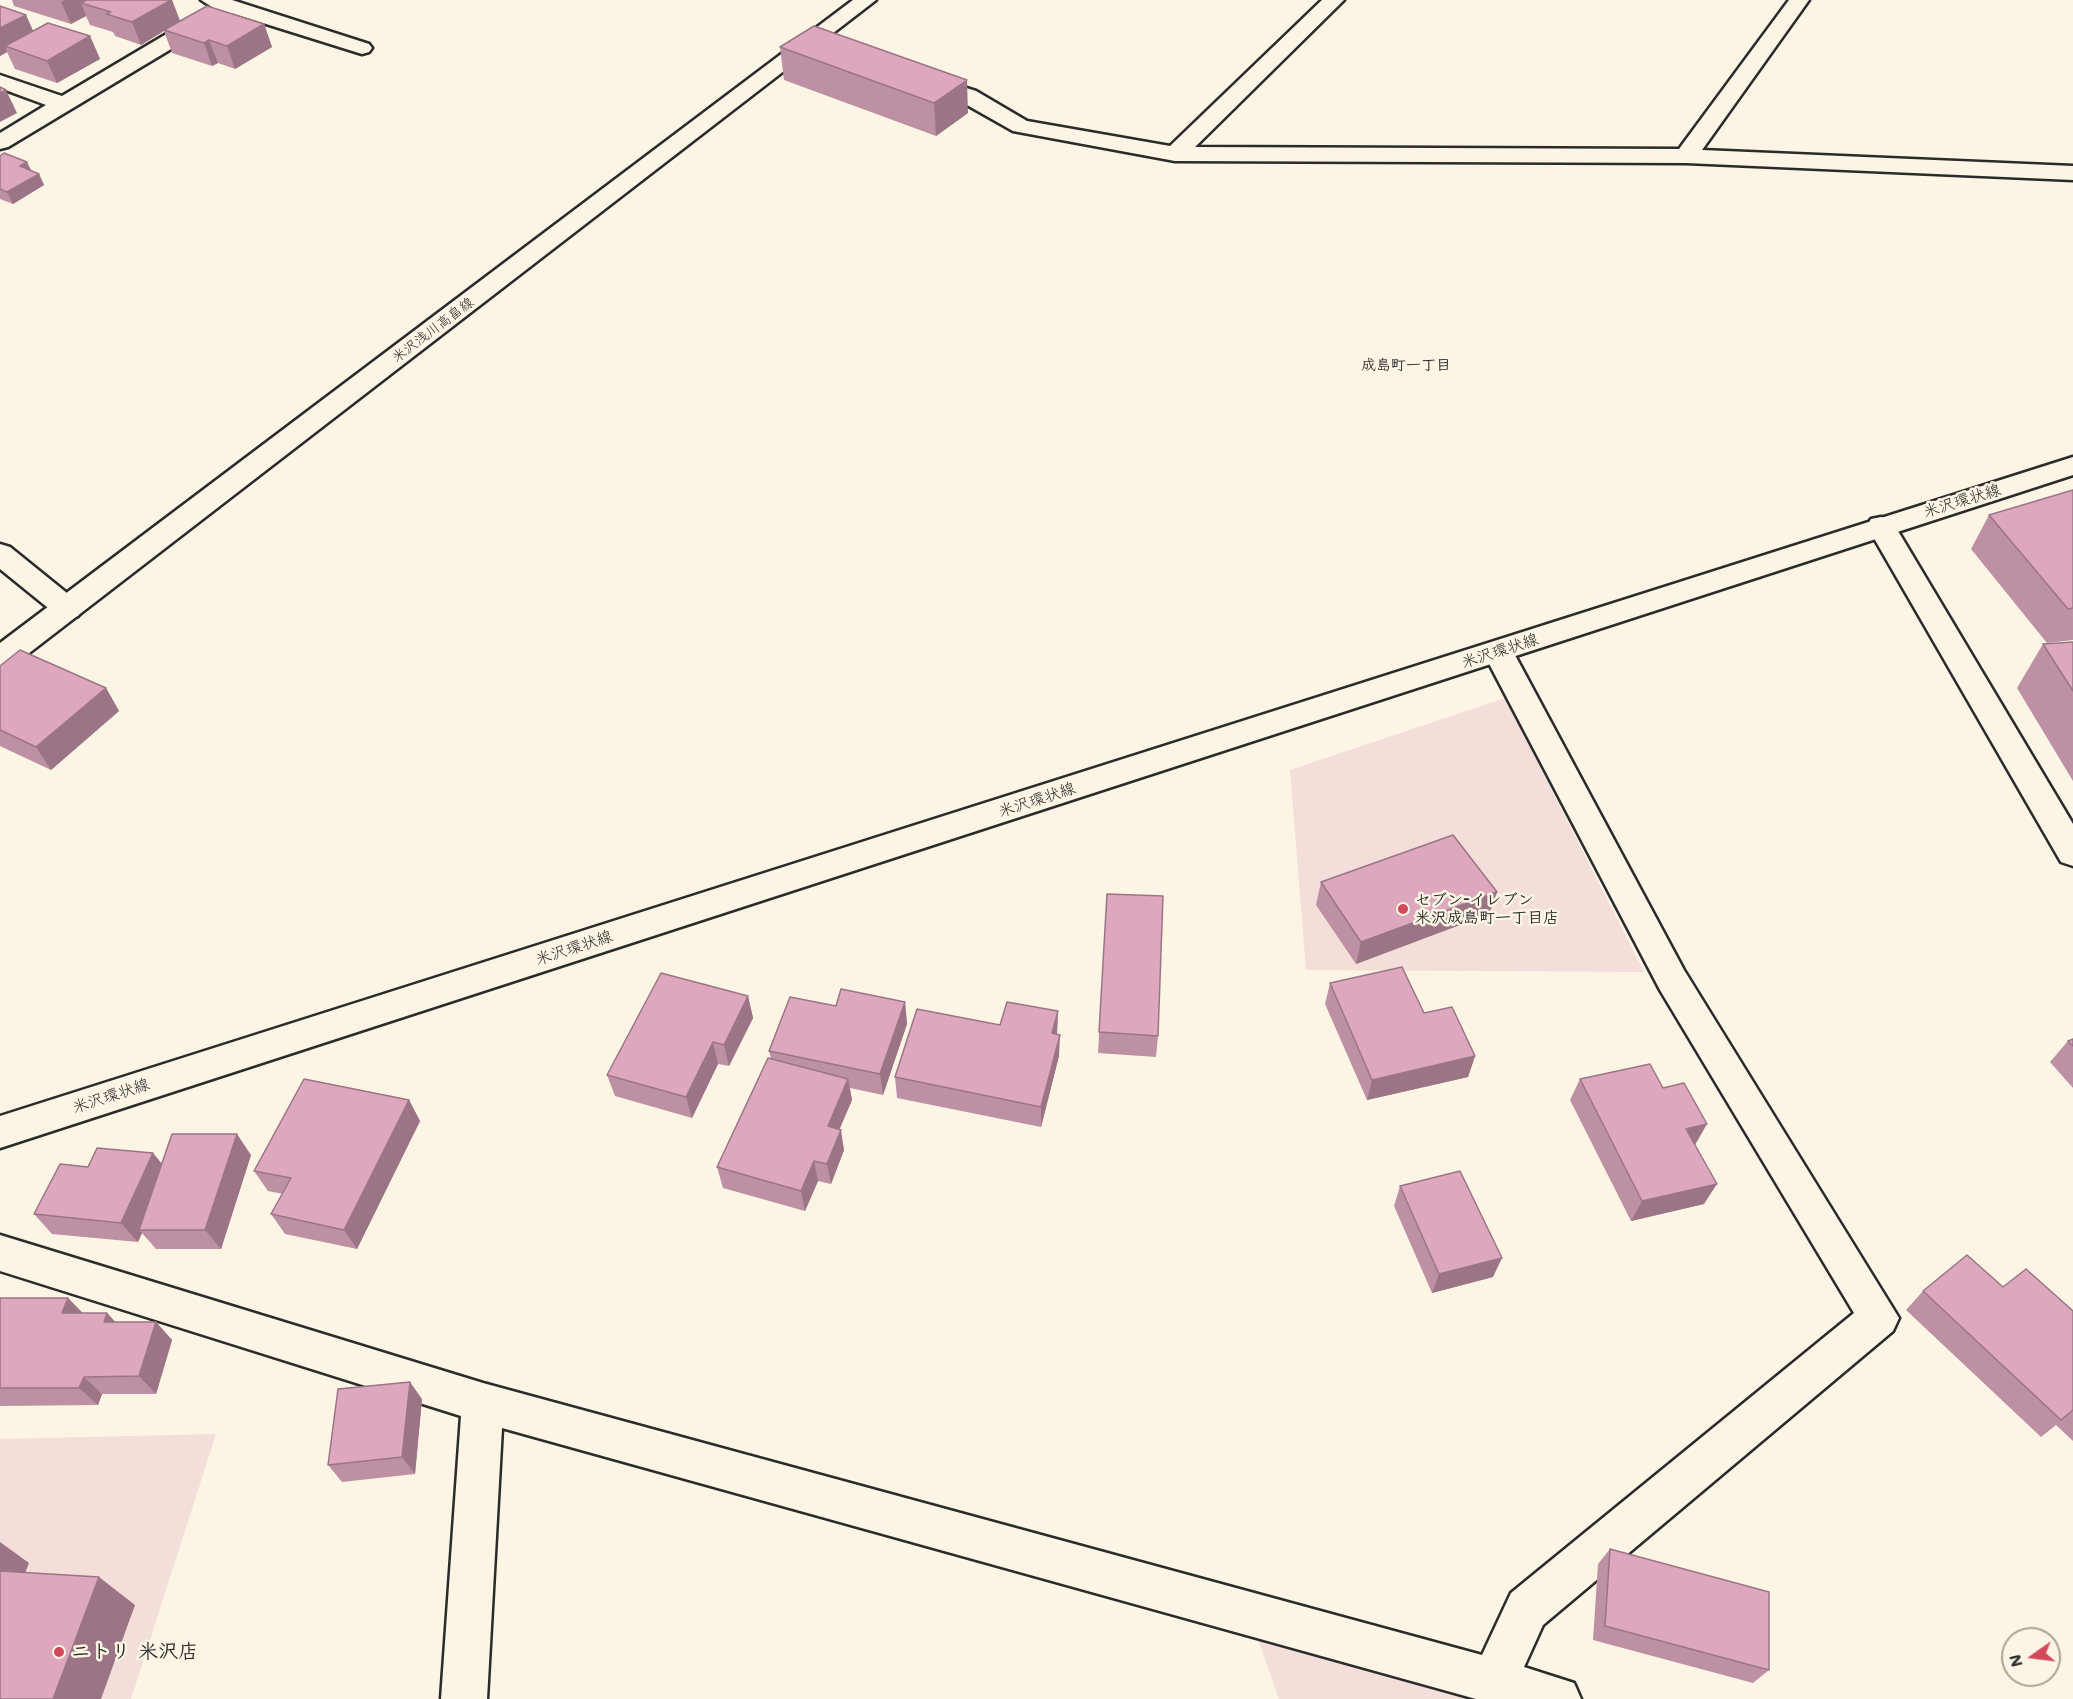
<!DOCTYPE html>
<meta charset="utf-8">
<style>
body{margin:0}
#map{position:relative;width:2073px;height:1699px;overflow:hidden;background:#fcf5e5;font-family:Mali,sans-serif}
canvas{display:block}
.north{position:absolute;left:2001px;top:1627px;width:60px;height:60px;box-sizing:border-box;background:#fcf5e5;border:2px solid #a8a49b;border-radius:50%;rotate:256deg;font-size:16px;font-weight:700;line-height:24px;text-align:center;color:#2b2b2b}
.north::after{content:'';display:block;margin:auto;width:21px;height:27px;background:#d1495b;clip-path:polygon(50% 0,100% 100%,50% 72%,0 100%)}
</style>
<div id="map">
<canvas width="2073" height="1699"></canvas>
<div class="north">N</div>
</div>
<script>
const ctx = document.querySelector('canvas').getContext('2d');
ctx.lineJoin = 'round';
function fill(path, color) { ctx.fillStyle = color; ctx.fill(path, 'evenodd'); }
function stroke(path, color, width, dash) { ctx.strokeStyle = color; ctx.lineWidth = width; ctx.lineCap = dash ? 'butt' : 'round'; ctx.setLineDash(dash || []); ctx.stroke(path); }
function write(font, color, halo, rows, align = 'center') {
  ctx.font = font + ' Mali,"Klee One",sans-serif'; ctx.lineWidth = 5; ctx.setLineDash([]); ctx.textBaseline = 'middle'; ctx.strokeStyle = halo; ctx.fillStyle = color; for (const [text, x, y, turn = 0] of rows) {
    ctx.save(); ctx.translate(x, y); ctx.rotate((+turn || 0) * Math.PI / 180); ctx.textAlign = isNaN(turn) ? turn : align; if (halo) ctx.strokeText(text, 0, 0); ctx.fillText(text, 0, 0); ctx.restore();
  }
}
const built = new Path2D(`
 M1505 698 1644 972 1306 970 1290 770Z
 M216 1434 131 1699H0V1439Z
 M1256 1634 1482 1699H1279Z`);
const minor = new Path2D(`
 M201 0H232L369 44 372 48 369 52 362 54 231 13 8 147 0 149V133L46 105 0 88V75L62 96 212 7Z
 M1322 0H1344L1195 147 1679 149 1789 0H1809L1702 150 2073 166V180L1686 163 1175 161 1013 131 960 101 917 86 914 81 917 76 925 75 976 91 1027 121 1170 146Z
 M1881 517 1891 519 1895 526 2073 824V866L2061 862 1867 526 1871 519Z
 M0 544 10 547 78 602 83 609 78 616 68 619 58 616 0 569Z
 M1498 641 1509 644 1684 970 1899 1318 1893 1331 1543 1625 1524 1667 1574 1683 1581 1699H1476L502 1428 487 1699H441L461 1416 0 1271V1235L483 1383 1482 1655 1511 1593 1854 1313 1660 990 1483 652 1487 644Z`);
const major = new Path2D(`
 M853 0H876L11 667 0 670V643Z
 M2073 457V475L0 1148V1116Z`);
const wall = new Path2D(`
 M12 0H172L180 21 264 24 272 47 235 69 218 63 212 66 172 53 164 31 141 45 115 36 113 32 90 25 86 16 71 24 14 6Z
 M0 6 33 31 90 36 100 59 57 83 15 69 7 52 0 56Z
 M780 47 968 113 936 136 784 80Z
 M0 156 39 174 44 185 13 204 0 199Z
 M2073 490V640L2047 643 1971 549 1989 515Z
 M2073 642V781L2017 688 2043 644Z
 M0 666 106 688 119 711 51 770 0 746Z
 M1321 882 1497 892 1489 914 1356 964 1316 905Z
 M1107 894 1158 1036 1156 1057 1098 1053Z
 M1330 983 1424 1013 1475 1056 1468 1077 1367 1100 1325 1004Z
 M748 996 753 1018 729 1066 718 1064 692 1118 615 1096 607 1075Z
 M905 1002 907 1024 883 1095 850 1088 852 1100 839 1129 844 1150 831 1184 818 1181 805 1211 723 1188 717 1167 771 1059 769 1051 836 1006Z
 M1058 1011 1057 1034 1059 1056 1041 1127 897 1098 895 1077 1000 1025Z
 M2073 1039V1088L2050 1062 2068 1041Z
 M1580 1079 1695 1145 1704 1204 1631 1221 1570 1100Z
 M409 1100 420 1121 357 1249 285 1234 271 1214 283 1194 268 1191 254 1171Z
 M153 1153 162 1164 251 1155 221 1249H156L142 1233 138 1242 52 1234 34 1214 88 1167Z
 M1400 1186 1493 1277 1432 1293 1394 1206Z
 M2003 1287 2073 1311V1441L2056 1425 2041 1437 1906 1310 1923 1291Z
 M0 1298H68L83 1313H107L115 1322H156L172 1340 156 1394H102L98 1405 0 1406Z
 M422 1399 415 1474 342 1482 328 1465Z
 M1610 1549 1769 1670 1753 1683 1593 1640 1598 1564Z`);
const shadedWall = new Path2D(`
 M65 0H109L81 3 86 16 71 24 61 2Z
 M171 0H172L180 21 141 45 132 22Z
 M26 15 36 37 5 46 7 52 0 56V28Z
 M264 24 272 47 235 69 227 46Z
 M90 36 100 59 57 83 47 61Z
 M209 40 218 63 212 66 204 43Z
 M967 80 968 113 936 136 934 103Z
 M6 90 17 113 0 122V93Z
 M27 162 33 174 20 166Z
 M39 174 44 185 13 204 7 192Z
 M106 688 119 711 51 770 36 747Z
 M1497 892 1489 914 1356 964 1361 942Z
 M748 996 753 1018 729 1066 724 1045Z
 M905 1002 907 1024 883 1095 880 1074Z
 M1058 1011 1057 1033 1051 1055 1052 1033Z
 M1060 1035 1059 1056 1041 1127V1107Z
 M713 1042 718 1064 692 1118 686 1097Z
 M1475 1056 1468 1077 1367 1100 1372 1080Z
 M848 1079 852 1100 832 1147 828 1126Z
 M409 1100 420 1121 357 1249 344 1230Z
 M1707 1124 1695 1145 1686 1129Z
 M841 1130 844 1150 831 1184 827 1164Z
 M237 1134 251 1155 221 1249 205 1230Z
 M153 1153 169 1173 139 1230 142 1233 138 1242 121 1223Z
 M814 1161 818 1181 805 1211 801 1191Z
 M1717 1184 1704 1204 1631 1221 1642 1201Z
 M1502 1258 1493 1277 1432 1293 1439 1274Z
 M68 1298 86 1317 62 1313Z
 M107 1313 125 1332 104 1322Z
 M156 1322 172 1340 156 1394 139 1376Z
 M84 1377 102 1394 98 1405 79 1388Z
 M410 1382 422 1399 415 1474 402 1457Z
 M0 1542 29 1563 16 1597 0 1586Z
 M99 1577 135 1605 101 1699H53Z`);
const building = new Path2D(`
 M86 0H171L132 22 106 14 111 12 81 3Z
 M0 6 26 15 0 28Z
 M207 6 264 24 227 46 209 40 204 43 164 30Z
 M48 23 90 36 47 61 5 46Z
 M814 26 967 80 934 103 780 47Z
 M0 87 6 90 0 93Z
 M4 153 27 162 20 166 39 174 7 192 0 189V156Z
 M2073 490V608L2068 609 1989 515Z
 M2073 642V691L2043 644Z
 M20 650 106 688 36 747 0 730V666Z
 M1453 835 1497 892 1361 942 1321 882Z
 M1107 894 1163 896 1158 1036 1099 1032Z
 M1402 967 1424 1013 1452 1007 1475 1056 1372 1080 1330 983Z
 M661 973 748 996 724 1045 713 1042 686 1097 607 1075Z
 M841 989 905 1002 880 1074 769 1051 790 997 836 1006Z
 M1007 1002 1058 1011 1052 1033 1060 1035 1041 1107 895 1077 917 1009 1000 1025Z
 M2073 1039V1046L2068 1041Z
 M768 1058 848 1079 828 1126 841 1130 827 1164 814 1161 801 1191 717 1167Z
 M1650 1064 1663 1088 1684 1083 1707 1124 1686 1129 1717 1184 1642 1201 1580 1079Z
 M304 1079 409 1100 344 1230 271 1214 291 1178 254 1171Z
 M172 1134H237L205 1230H139Z
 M97 1148 153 1153 121 1223 34 1214 60 1164 88 1167Z
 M1460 1171 1502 1258 1439 1274 1400 1186Z
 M1967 1255 2003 1287 2026 1269 2073 1311V1410L2061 1420 1923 1291Z
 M0 1298H68L62 1313H107L104 1322H156L139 1376 84 1377 79 1388H0Z
 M410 1382 402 1457 328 1465 338 1389Z
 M1610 1549 1769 1592V1670L1605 1626Z
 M0 1571 99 1577 53 1699H0Z`);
const markers = [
 [1403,909,6,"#d1495b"],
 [59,1652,6,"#d1495b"]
];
const farStreetnames = [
 ["米沢浅川高畠線",433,330,-37]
];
const farNeighbourhoodnames = [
 ["成島町一丁目",1406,365]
];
const streetNames = [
 ["米沢環状線",1962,501,-17],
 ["米沢環状線",1500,651,-18],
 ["米沢環状線",1037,800,-18],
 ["米沢環状線",574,948,-18],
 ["米沢環状線",111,1096,-18]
];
const poiNames = [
 ["セブン-イレブン",1415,900],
 ["米沢成島町一丁目店",1415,918]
];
const nearPoinames = [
 ["ニトリ 米沢店",71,1652]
];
fill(built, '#f3ded9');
stroke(minor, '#2b2b2b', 5);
stroke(major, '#2b2b2b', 5);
fill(minor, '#fcf5e5');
fill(major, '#fcf5e5');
fill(wall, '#be90a3');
fill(shadedWall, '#9b7585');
fill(building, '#dda7be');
stroke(building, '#9b7585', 1.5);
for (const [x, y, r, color] of markers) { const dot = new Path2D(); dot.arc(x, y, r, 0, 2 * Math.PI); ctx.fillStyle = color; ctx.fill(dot); stroke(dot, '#fcf5e5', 2); }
write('14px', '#2b2b2b', '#fcf5e5', farStreetnames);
write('bold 15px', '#2b2b2b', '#fcf5e5', farNeighbourhoodnames);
write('16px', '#2b2b2b', '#fcf5e5', streetNames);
write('bold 16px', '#2b2b2b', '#fcf5e5', poiNames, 'left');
write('bold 20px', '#2b2b2b', '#fcf5e5', nearPoinames, 'left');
</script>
